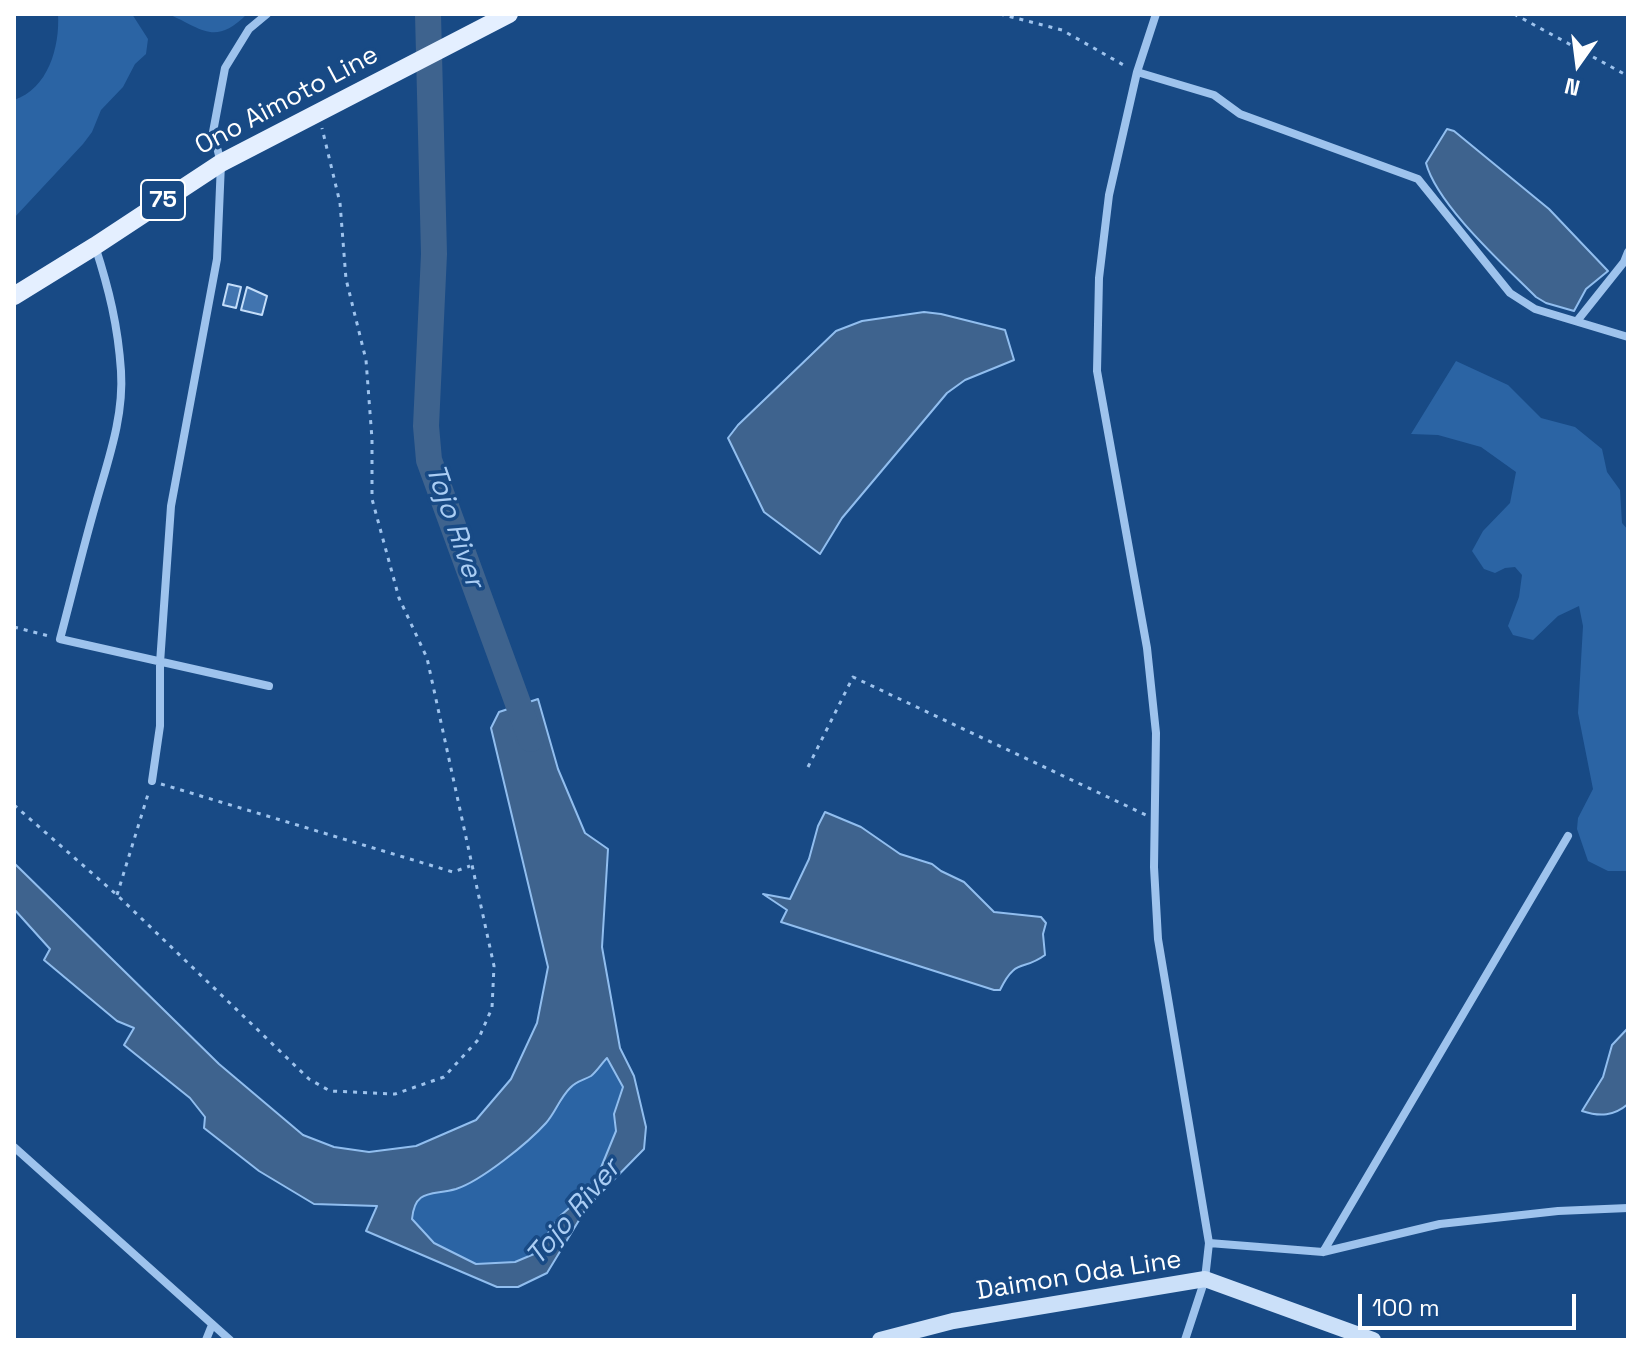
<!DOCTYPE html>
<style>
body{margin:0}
#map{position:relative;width:1642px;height:1354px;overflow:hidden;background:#184a85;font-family:"Space Grotesk",sans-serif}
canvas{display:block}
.frame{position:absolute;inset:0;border:16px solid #fff;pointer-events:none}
.north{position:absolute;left:1538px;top:24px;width:80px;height:80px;-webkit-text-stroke:6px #184a85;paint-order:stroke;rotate:194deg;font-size:22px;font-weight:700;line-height:32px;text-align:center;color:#fff}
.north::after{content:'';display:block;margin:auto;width:28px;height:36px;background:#fff;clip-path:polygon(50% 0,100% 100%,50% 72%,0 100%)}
.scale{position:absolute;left:1358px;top:1294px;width:218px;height:36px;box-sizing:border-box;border:4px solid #fff;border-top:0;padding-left:10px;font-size:24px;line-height:28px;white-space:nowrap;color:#fff;-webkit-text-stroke:6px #184a85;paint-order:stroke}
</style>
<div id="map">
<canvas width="1642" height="1354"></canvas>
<div class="frame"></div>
<div class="north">N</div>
<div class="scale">100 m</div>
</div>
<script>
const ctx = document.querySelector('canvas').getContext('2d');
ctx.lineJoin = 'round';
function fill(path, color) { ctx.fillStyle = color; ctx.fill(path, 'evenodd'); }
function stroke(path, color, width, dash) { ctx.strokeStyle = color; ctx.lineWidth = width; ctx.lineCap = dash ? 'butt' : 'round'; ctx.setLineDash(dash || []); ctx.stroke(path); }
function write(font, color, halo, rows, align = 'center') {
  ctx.font = font + ' "Space Grotesk",sans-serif'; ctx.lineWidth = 7; ctx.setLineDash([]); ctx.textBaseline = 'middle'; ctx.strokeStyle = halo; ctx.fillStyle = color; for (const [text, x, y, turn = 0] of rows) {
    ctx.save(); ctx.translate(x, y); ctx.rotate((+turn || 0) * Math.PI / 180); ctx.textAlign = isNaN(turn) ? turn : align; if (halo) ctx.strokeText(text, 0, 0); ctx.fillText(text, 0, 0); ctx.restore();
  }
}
const green = new Path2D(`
 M58 14H132L148 39 146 54 135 64 123 87 101 110 92 132 83 144 14 218V100C48 89 60 47 58 14Z
 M168 14H247C214 47 202 28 168 14Z
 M1456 361 1508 385 1541 418 1575 427 1602 449 1607 472 1620 490 1622 523 1628 530V871H1608L1588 861 1577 829 1578 818 1593 789 1578 713 1583 626 1579 606 1558 616 1533 640 1513 635 1508 626 1519 597 1522 575 1515 567 1505 568 1495 573 1484 569 1472 551 1483 531 1510 503 1516 472 1481 447 1438 435 1411 434Z
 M607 1057 623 1087 614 1113 616 1131 593 1187 559 1217 534 1254 515 1262 476 1264 434 1243 412 1220 413 1204 421 1196 459 1188 559 1106 568 1089 577 1082 593 1075Z`);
const water = new Path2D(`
 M1447 129 1454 131 1549 209 1608 271 1586 289 1574 311 1546 303 1536 297C1504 265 1437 205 1426 163Z
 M924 312 941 314 1005 330 1014 360 965 380 947 393 842 518 820 554 764 512 728 438 738 425 836 331 862 321Z
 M538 699 558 769 585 833 608 849 602 947 620 1048 634 1076 646 1127 644 1149 587 1207 547 1273 518 1287H497L366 1231 377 1206 314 1204 259 1171 204 1128 205 1117 190 1098 124 1045 134 1028 117 1021 44 960 50 949 14 909V863L219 1064 303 1135 334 1147 369 1152 416 1146 476 1120 511 1079 537 1023 548 967 491 728 499 712ZM607 1058 623 1087 614 1114 616 1131 593 1187 559 1217 534 1254 515 1262 476 1264 434 1243 412 1219C415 1188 432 1196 456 1189 481 1181 528 1143 546 1123 555 1113 560 1098 570 1088 576 1081 584 1080 591 1076 597 1071 602 1063 607 1058Z
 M825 812 861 827 900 854 932 864 941 871 964 882 994 912 1041 917 1046 923 1043 934 1045 955C1022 972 1016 957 1000 990H994L781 922 787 910 763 894 790 899 809 859 818 826Z
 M1628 1028V1104C1614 1116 1600 1117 1582 1111L1603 1077 1612 1045Z`);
const river = new Path2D(`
 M428 14 434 254 426 426 429 460 531 739`);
const building = new Path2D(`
 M228 284 241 287 236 308 223 305Z
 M247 287 267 296 262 315 241 310Z`);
const path = new Path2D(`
 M1000 14 1062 30 1127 67
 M1514 14 1628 76
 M14 627 49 636
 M808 767 853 677 1146 815
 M161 784 453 872 470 866
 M14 805 117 895 309 1079 330 1091 395 1094 444 1077 478 1040 492 1008 494 966 427 658 399 598 372 499V439L366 360 346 279 340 203 322 128
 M117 895 149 791`);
const minor = new Path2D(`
 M1156 14 1137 72 1109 195 1099 278 1097 371 1147 648 1156 733 1154 867 1158 939 1209 1243 1205 1279 1185 1340
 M1137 72 1214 95 1240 114 1418 179 1510 293 1535 309 1628 337
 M95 246C109 289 118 326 121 371 124 417 108 460 96 503 83 548 72 594 60 639L269 686
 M1577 321 1624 262 1628 252
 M152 781 160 726V663L171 506 217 259 221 163 213 132 225 68 249 29 267 14
 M14 1147 230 1340
 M1209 1243 1323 1252 1440 1224 1558 1211 1628 1208
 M1323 1252 1568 836
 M206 1340 212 1325`);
const secondary = new Path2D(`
 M880 1340 953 1321 1205 1279 1373 1340`);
const primary = new Path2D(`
 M14 296 95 246 221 163 509 14`);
const shields = [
 [163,200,44]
];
const shieldNames = [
 ["75",163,200]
];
const streetNames = [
 ["Ono Aimoto Line",287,101,-28],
 ["Daimon Oda Line",1079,1276,-9]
];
const waterNames = [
 ["Tojo River",454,526,71],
 ["Tojo River",574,1213,-50]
];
fill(green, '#2b64a4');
fill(water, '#3e638e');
stroke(water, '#91beef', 2);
stroke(river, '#3e638e', 26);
fill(building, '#4174af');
stroke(building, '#c3ddf9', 2);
stroke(path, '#9ec3ed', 3, [4, 6]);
stroke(minor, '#9ec3ed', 8);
stroke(secondary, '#cbe0f9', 16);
stroke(primary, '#e4efff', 18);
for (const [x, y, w] of shields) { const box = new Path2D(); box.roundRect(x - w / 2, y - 20, w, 40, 6); ctx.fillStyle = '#184a85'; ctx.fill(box); stroke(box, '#fff', 2); }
write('bold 24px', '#fff', null, shieldNames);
write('26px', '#fff', '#184a85', streetNames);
write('italic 28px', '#aacdf4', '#184a85', waterNames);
</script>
